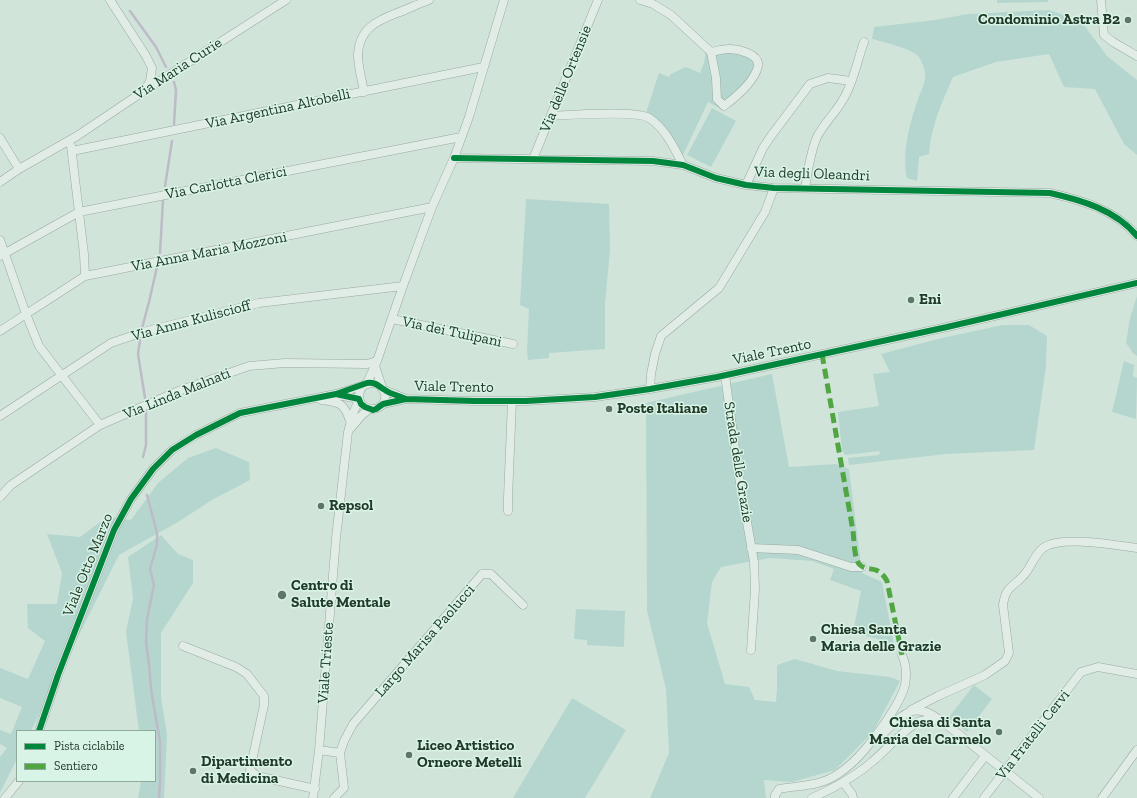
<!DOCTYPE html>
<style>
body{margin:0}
#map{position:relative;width:1137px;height:798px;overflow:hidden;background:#d1e4da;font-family:"Zilla Slab",serif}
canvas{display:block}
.legend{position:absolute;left:16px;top:730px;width:140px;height:52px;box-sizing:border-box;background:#d8f4e6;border:1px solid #8fa99a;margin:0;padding:5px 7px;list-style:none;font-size:12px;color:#213928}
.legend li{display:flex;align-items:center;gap:8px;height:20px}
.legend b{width:20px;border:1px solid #8fa99a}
</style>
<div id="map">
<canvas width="1137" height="798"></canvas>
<ul class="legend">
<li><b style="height:5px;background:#00873e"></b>Pista ciclabile</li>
<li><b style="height:5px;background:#50a642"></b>Sentiero</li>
</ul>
</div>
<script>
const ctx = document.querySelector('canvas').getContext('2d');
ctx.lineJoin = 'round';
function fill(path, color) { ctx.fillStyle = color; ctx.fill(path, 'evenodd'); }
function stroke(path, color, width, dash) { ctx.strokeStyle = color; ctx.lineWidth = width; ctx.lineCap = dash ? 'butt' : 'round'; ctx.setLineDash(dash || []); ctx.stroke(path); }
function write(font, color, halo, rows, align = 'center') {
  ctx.font = font + ' "Zilla Slab",serif'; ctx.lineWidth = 3; ctx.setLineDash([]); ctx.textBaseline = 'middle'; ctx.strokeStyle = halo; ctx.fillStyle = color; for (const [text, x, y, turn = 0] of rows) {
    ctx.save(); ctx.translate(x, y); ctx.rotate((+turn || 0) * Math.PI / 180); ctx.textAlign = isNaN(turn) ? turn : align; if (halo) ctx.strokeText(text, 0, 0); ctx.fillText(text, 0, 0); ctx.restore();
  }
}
const green = new Path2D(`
 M997 0H1048V2L997 3Z
 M1049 10 1081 21 1107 56 1137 80V155L1124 144 1095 89 1064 87 1049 54 996 62 953 77C942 102 931 126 929 154L919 157 917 181 907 178C902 154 909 125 917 102 920 92 926 84 925 73 925 69 921 59 918 56 910 48 883 42 872 39L874 27 935 20 968 14Z
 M706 50 709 53 720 105 719 108 708 102 682 157 646 113 659 73 669 77 671 74 686 67 700 73 704 63Z
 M745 52 758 67 748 81 724 103 721 101 713 53Z
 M712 108 736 121 711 167 687 155Z
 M526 199 609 204 610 250 605 304V349L549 353V358L528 360 527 350 529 309 520 305Z
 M1137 296V356L1133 353 1126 343 1130 318Z
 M1003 325H1029L1047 336 1046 366 1034 450 946 454 849 465 848 458 879 455 880 451 845 455 842 450 838 412 879 406 873 374 890 372 881 354 942 338Z
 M1124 361 1134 365 1133 376 1137 378 1136 419 1112 412Z
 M772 374 789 467 836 464 849 469 862 573 882 582 894 644 853 632 861 591 830 580 834 569 813 561 770 558 721 567 712 582 707 623 725 684 749 687 755 700 776 702 777 688V665L795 659 837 671 890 677 900 681 873 732 835 770 792 782 764 780 766 798H650L669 753 666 689 647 611 646 403Z
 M216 448 249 462 250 480 212 500 178 522 119 555 31 731H17V759L0 793V757L7 748 0 744V730L11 734 22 707 0 698V668L28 679 45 641 28 628 27 604H57L62 573 47 534 80 537 107 517 131 520 158 483 188 458Z
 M161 535 178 554 193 560V583L161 633V697L167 735 164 798H138L141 781H155V731H139L126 632 133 598 128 557Z
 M576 609 625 611 624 647 587 645V640L574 639Z
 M974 685 992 699 967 732 948 718Z
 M572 698 626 730 585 798H513Z`);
const stream = new Path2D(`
 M130 11 156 47 166 67
 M174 124 176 90 174 82
 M165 186 172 141
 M160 253 163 200
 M142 328 149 302 157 267
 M140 340 138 354 145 398
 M143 457 146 445V408
 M147 495 157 533V545L150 569 154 585 147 619 146 642 149 664 151 689 160 742V781L159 798`);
const minor = new Path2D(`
 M110 0 146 56 152 68 150 81 145 90
 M640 0 653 4 671 15 711 52 716 78 717 99 724 106C736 97 755 81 758 66 760 54 738 49 729 49 723 49 717 51 711 52
 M1101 0 1104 35 1113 42 1137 56
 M364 92C362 80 358 67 358 55 359 29 376 21 397 13 408 9 418 4 429 0
 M551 116C570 115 636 110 649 118 665 128 675 149 683 165
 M0 138 19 169 0 182
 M71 146 84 254 85 276
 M72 151 483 67
 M454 158 653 161 683 165 716 178 746 185 774 188 1050 193C1081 200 1116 210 1137 236
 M533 159 598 0
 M19 169 77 136 144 91 286 0
 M746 185 763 148 771 136 810 84 828 78 851 81
 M805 188C808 171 810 153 817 137 825 121 840 109 847 92 855 76 858 58 864 42
 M0 240 26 314 39 346 100 425
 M0 256 79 212 461 137
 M392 319 513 344
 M0 331 85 276 432 207
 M375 366 382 387
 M725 375 738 471 754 562 755 589 751 650
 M367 383 377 361 403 286 432 207 454 158 469 117 504 0
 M650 389 651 374 655 354 661 336 719 288 765 212 774 188
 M384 390 406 399
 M337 395 359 399
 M321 400C340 402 344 403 350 421
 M383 404 406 399 475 401H526L595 397 650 389 717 377 947 327 1137 283
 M0 416 111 343 143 332 259 303 403 286
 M351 428 361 416 369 409
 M0 497 11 485 100 425 181 390 249 366 285 363 367 364 377 361
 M508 511V498L512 401
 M751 548 798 550 851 567H862
 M183 646 236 667 247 674 264 696V705L250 770 257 776 315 789
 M911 710 938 696 985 675 1005 661 1009 653 1003 605C1006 586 1012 588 1023 576 1031 568 1034 555 1043 548 1061 535 1115 545 1137 548
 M39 731 58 675 114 530 131 499 153 469 172 450 196 435 240 413 336 394 371 383 379 384 385 393C387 408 372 414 361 404 358 397 358 391 364 385
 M879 737C901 718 911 698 940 720
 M319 750 340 753 344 788 334 798
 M340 753 344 741 353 724 482 574H491L523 605
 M843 782 852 794 853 798
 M5 798 19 781
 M313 798 319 750 336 538 348 432 354 411 359 400
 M775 798V795L779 789C800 785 819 787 838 774 859 760 873 740 887 720 894 709 902 698 905 685 907 674 906 664 902 655
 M812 798C834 788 855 777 873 761 886 750 905 728 920 721 926 719 935 720 942 721L1039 798
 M953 798 985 756
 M984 798 1081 672 1098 667 1137 674
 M1102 798 1137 750`);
const quiet = new Path2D(`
 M822 354 853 531C854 539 854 560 860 565 869 573 877 563 887 581L902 655`);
const cycleway = new Path2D(`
 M454 158 653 161 683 165 716 178 746 185 774 188 1050 193C1081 200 1116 210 1137 236
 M336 394 359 399 361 404 365 407 373 410 376 409 383 404 406 399 475 401H526L595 397 650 389 717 377 947 327 1137 283
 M39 731 58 675 114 530 131 499 153 469 172 450 196 435 240 413 336 394 367 383C376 382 378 386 385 390 390 394 400 396 406 399`);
const markers = [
 [1128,20,4,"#5f7566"],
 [911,300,4,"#5f7566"],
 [609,409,4,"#5f7566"],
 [321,506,4,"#5f7566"],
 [282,595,5,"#5f7566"],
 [813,639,4,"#5f7566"],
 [999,732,4,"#5f7566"],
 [409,755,4,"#5f7566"],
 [193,771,4,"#5f7566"]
];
const poiNames = [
 ["Condominio Astra B2",1120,20,"right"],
 ["Eni",919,300],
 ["Poste Italiane",617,409],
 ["Repsol",329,506],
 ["Centro di",291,586],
 ["Salute Mentale",291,603],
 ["Chiesa Santa",821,630],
 ["Maria delle Grazie",821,647],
 ["Chiesa di Santa",991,723,"right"],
 ["Maria del Carmelo",991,740,"right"],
 ["Liceo Artistico",417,746],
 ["Orneore Metelli",417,763],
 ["Dipartimento",201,762],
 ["di Medicina",201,779]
];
const streetNames = [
 ["Via Maria Curie",178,69,-33],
 ["Via delle Ortensie",566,79,-68],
 ["Via Argentina Altobelli",278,109,-12],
 ["Via degli Oleandri",812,174,2],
 ["Via Carlotta Clerici",226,183,-11],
 ["Via Anna Maria Mozzoni",209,252,-11],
 ["Via Anna Kuliscioff",191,321,-15],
 ["Via dei Tulipani",452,332,12],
 ["Viale Trento",772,352,-12],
 ["Viale Trento",454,387,1],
 ["Via Linda Malnati",177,394,-22],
 ["Strada delle Grazie",738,462,81],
 ["Viale Otto Marzo",88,565,-68],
 ["Largo Marisa Paolucci",425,641,-49],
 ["Viale Trieste",326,663,-86],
 ["Via Fratelli Cervi",1033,735,-52]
];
fill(green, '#b4d6cf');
stroke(stream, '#bdbbc8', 2.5);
stroke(minor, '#99aaa0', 9);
stroke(minor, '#e2ece7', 8);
stroke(quiet, '#50a642', 5, [10, 5]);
stroke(cycleway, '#00873e', 6);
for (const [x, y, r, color] of markers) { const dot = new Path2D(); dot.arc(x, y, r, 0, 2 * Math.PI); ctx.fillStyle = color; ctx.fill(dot); stroke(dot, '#d8f4e6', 1.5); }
write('bold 15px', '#213928', '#d8f4e6', poiNames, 'left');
write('15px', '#213928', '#d8f4e6', streetNames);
</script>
